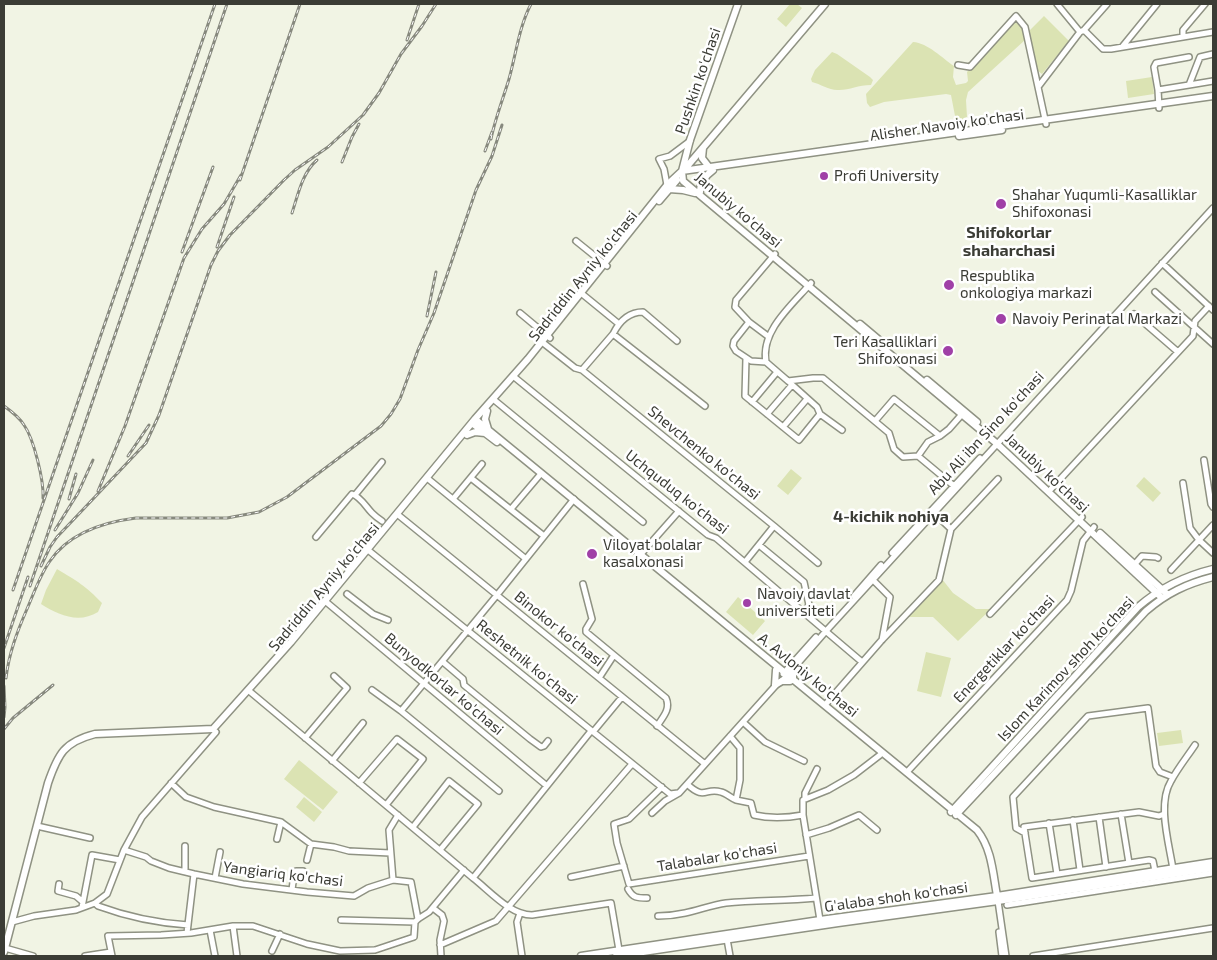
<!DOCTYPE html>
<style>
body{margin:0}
#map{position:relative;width:1217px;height:960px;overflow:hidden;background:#f1f4e4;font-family:"Exo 2",sans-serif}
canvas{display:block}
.frame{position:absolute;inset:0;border:5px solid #3b3c35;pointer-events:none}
</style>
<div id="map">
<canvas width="1217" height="960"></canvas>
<div class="frame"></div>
</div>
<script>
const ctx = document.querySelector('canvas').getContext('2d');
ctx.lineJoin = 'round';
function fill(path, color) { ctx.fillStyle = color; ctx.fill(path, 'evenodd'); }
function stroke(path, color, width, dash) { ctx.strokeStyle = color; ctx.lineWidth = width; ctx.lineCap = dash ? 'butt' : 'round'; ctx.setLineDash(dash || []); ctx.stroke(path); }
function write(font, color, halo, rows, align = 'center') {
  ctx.font = font + ' "Exo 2",sans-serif'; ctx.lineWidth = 5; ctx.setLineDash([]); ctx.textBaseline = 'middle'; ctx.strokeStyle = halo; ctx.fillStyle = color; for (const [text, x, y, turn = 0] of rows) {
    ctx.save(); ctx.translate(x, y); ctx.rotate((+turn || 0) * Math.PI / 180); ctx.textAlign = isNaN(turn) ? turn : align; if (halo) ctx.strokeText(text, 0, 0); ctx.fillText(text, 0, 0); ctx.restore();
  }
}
const green = new Path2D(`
 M790 4H797L802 8 786 27 777 19Z
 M1044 16 1069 41 1042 74 1038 71 1029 31Z
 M1016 19 1023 28 1025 40 968 92 966 100 967 117 964 120 956 121 951 95 946 94 884 102 870 107 867 103 866 94 913 42C928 43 942 58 954 66L953 77 956 85 966 83 968 81 967 72Z
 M832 52 837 54 870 77 873 80 871 85C858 85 850 90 839 90 830 91 821 84 812 82L811 79 815 70Z
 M1152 77 1154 94 1128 98 1126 81Z
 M791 469 802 478 788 495 777 486Z
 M1144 477 1161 493 1153 502 1136 486Z
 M57 569C77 581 86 586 102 603L98 612C79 624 58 615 41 604L46 590Z
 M942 579 953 593 976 609H991L958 641 933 617H907Z
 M738 597 765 621 753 635 726 612Z
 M926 652 951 658 941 697 917 691Z
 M1181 730 1183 743 1159 746 1157 733Z
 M299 760 338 792 323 810 284 779Z
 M304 797 322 812 314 822 296 807Z`);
const minor = new Path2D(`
 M1057 4 1080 32
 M1084 30 1103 49H1111L1213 32
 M1183 37V30L1205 4
 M1122 47 1157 4
 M958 65 970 67 1016 16 1025 27 1038 87
 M1189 85 1213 81
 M1158 90 1154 67 1156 63 1189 57
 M1159 108 1158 90 1189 85 1200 57 1213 54
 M1046 124 1038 87 1080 32 1084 30 1107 4
 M667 185 664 169 659 159 670 156 690 141
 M576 241 607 266
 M1162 263 1213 310
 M1155 292 1213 344
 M581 293 619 324
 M520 313 550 338
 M1134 314 1178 352
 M749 322 734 341 733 346 736 351 751 361 766 362
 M613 334C619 322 629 312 643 312L677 341
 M769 337 749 322 735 307 736 300 775 254
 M542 342 575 368 582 370 774 526 745 562
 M746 358 745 396 799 440 820 414
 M766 362 788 381 813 378H823L889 433 894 449 903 457 918 456 954 486
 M766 362C760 331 793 304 811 283
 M582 370 613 334 705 406
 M513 376 708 535 716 538 862 662
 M788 381 817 407 820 414 842 430
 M493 399 643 522
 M752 402 777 372
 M767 414 792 385
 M875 421 894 399 940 436
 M783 427 807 399
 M918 456 928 442 940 436 949 429 964 412
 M1204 460 1211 504 1213 507
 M427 478 526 559
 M471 478 544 536
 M1183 483 1190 528 1199 540 1213 553
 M1051 489 1193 336 1195 321 1209 306
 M355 495 382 462
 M453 499 482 464
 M511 509 539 476
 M932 511 951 529 998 479
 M397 514 705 764
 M774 526 818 563
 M316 537 352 494C361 497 366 507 372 513 375 516 379 519 382 521
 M759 545 804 582 809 605 804 612
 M368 550 670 794 678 793
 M892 553 980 458
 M641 554 679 511
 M1134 565 1142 556 1156 557 1158 558
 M1171 570 1213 525
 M871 578 890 597 882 640
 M583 584 592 619 586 629V632L666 698C671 709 663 717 657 726
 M347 594 373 614 388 620
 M854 596 881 565
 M325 601 547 786
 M990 614 1082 517
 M443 662 463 679 464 685 530 739 541 747 544 746 548 741
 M783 674 816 637
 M599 678 614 655
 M248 690 473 878C490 891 510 915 532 915L611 903 619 950
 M372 690 401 711 499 791
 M825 705 881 641 939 580 951 529
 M401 711 497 595 574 499
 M743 722 765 742 804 761
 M593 732 622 697
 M730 736 740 748V780L736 800 751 803 754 815C771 819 787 818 803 815
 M305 738 347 688 334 676
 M332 761 363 723
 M907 772 1067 600 1071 591 1083 541 1094 527
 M171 783 186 797 214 807 281 822 311 844 334 847 349 851 390 853
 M359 783 397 739 423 759 386 805
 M687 784C705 801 705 787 721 792 726 793 731 798 736 800
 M662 787 629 819 614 824 617 843 629 884 809 856
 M805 798V793L817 769
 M652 813 665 801 679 793 777 684 785 678 826 631 1213 208
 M1121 814 1129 863
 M1099 817 1106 867
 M1073 820 1080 870
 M1049 823 1057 874
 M37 826 90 838
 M413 827 449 781 478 804 440 850
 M1025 833 1016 828 1013 797 1088 716 1148 708 1156 766 1160 772 1173 777
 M806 835 829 828 859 815 877 830
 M277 839 281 822
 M124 850 146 857 151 861 169 868 194 874 243 884 307 892 354 896 368 888 393 880 411 882 418 919
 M307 860 311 844
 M1173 869C1169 843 1157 804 1171 781 1178 768 1187 757 1195 745
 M185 871V846
 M1155 871 1153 861 1149 860 1032 878 1024 827 1139 812 1159 816 1164 814
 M571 877 624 866
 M215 878 220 852
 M473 878 591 731
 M393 880 389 830 398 815
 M59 884 58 891 76 896 83 902
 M628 889C633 898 637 898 647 898
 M292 890 294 874 296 871H303
 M998 901 1006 956
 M95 903 98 906C128 917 156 923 188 925
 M1007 905 1213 873
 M82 907 92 855 120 860
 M433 908 442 915 444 921 440 940 441 956
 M520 913 517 922 522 956
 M658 916C667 916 676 915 685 913 699 910 712 905 726 903 756 900 786 901 816 898
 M418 919 429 912 464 870
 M341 920 415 922
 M820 920 803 815V800L828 790 854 775 880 755
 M12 922 34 916 76 910 95 903 107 894 124 850 142 817 216 732
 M233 926 237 956
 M210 930 215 956
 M999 932 1002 956
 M187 933 194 874
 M727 939 730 956
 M440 945 496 921 632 764
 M5 948 33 956
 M272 951 280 934
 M85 956 111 952
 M112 956 108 936 161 935 191 933 233 926H253L307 944 340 951 375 950 414 937 415 922 418 919
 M1033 956 1213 928`);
const major = new Path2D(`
 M738 4 690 140 682 171 683 181 995 442 1162 598
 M959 136 1002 130
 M703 148 702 158 709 167
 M684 170 825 4
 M669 189 683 190 695 193
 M700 192C700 182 706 175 713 170
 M659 201 677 180
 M860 324 885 345
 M927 380 977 422
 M487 411 485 419 488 429
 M475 419 977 830C993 850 993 877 998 901
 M472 423 497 442
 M467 435 475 432 485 433
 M1100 533 1167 594
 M793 669V679
 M776 670 775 685 782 681H790
 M951 812 1138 607C1161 587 1184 576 1213 569
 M956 815 1146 611C1167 593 1186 584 1213 577
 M4 952 48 783C58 754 64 742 95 734L213 729 291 642 475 419 528 359 667 185 682 171 1213 96
 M581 956 820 920 997 896 1213 862
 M616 956 838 923 998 901 1213 868`);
const rail = new Path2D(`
 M407 40 419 4
 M491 139C495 119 503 99 509 79 516 54 519 27 531 4
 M485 151 492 132
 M342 162 352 137 359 124
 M240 180 300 4
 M292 213C298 195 302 173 317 160
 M217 247 234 197
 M182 252 213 167
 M427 316 436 272
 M4 406C11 411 19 417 24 425 34 439 44 481 43 498
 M128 456 149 425
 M98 491 125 426 184 258 202 229 224 204 241 175
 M69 499 76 474
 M55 530 78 493 93 460
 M41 566 50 547 57 537 146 443 159 415 211 265 218 251 230 235 284 180 295 170 328 147 363 115 379 93 401 54 422 26 436 4
 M30 586 227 4
 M13 590 215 4
 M4 648 28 577
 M6 678C9 653 17 632 27 609 34 593 40 575 50 561 69 533 104 522 136 518H227L259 512 287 497 381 426 391 414 400 399 418 350 434 313 476 190 492 156 502 125
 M4 686 5 707 4 717
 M4 729 13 718 53 685`);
const markers = [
 [824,176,5,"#a040a7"],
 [1001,204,6,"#a040a7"],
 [949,285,6,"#a040a7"],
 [1001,319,6,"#a040a7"],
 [948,351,6,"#a040a7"],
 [592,554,6,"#a040a7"],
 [747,603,5,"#a040a7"]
];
const streetNames = [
 ["Pushkin ko'chasi",698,81,-71],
 ["Alisher Navoiy ko'chasi",947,125,-8],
 ["Janubiy ko'chasi",738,210,40],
 ["Sadriddin Ayniy ko'chasi",583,276,-51],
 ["Abu Ali ibn Sino ko'chasi",986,433,-47],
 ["Shevchenko ko'chasi",704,453,39],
 ["Janubiy ko'chasi",1047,473,43],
 ["Uchquduq ko'chasi",677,492,38],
 ["Sadriddin Ayniy ko'chasi",324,587,-50],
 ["Binokor ko'chasi",559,629,39],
 ["Energetiklar ko'chasi",1004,649,-47],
 ["Reshetnik ko'chasi",527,662,39],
 ["Islom Karimov shoh ko'chasi",1066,669,-47],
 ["A. Avloniy ko'chasi",808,675,39],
 ["Bunyodkorlar ko'chasi",444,684,40],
 ["Talabalar ko'chasi",717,857,-9],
 ["Yangiariq ko'chasi",283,874,7],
 ["G'alaba shoh ko'chasi",896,897,-8]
];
const poiNames = [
 ["Profi University",834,176],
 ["Shahar Yuqumli-Kasalliklar",1012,195],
 ["Shifoxonasi",1012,212],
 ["Respublika",960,276],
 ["onkologiya markazi",960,293],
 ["Navoiy Perinatal Markazi",1012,319],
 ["Teri Kasalliklari",937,342,"right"],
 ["Shifoxonasi",937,359,"right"],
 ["Viloyat bolalar",603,545],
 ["kasalxonasi",603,562],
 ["Navoiy davlat",757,594],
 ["universiteti",757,611]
];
const neighbourhoodNames = [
 ["Shifokorlar",1009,233],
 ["shaharchasi",1009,251],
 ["4-kichik nohiya",891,517]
];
fill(green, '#dbe3b3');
stroke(minor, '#8f9283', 8);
stroke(major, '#8f9283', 9);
stroke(minor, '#fff', 5);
stroke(major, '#fff', 6);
stroke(rail, '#87897e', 3);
stroke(rail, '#fff', 1, [4]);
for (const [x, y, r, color] of markers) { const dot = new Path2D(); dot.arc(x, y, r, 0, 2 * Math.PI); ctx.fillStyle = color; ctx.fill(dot); stroke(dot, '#fff', 2); }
write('15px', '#3b3c35', '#fff', streetNames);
write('15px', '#3b3c35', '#fff', poiNames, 'left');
write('bold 16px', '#3b3c35', '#fff', neighbourhoodNames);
</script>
